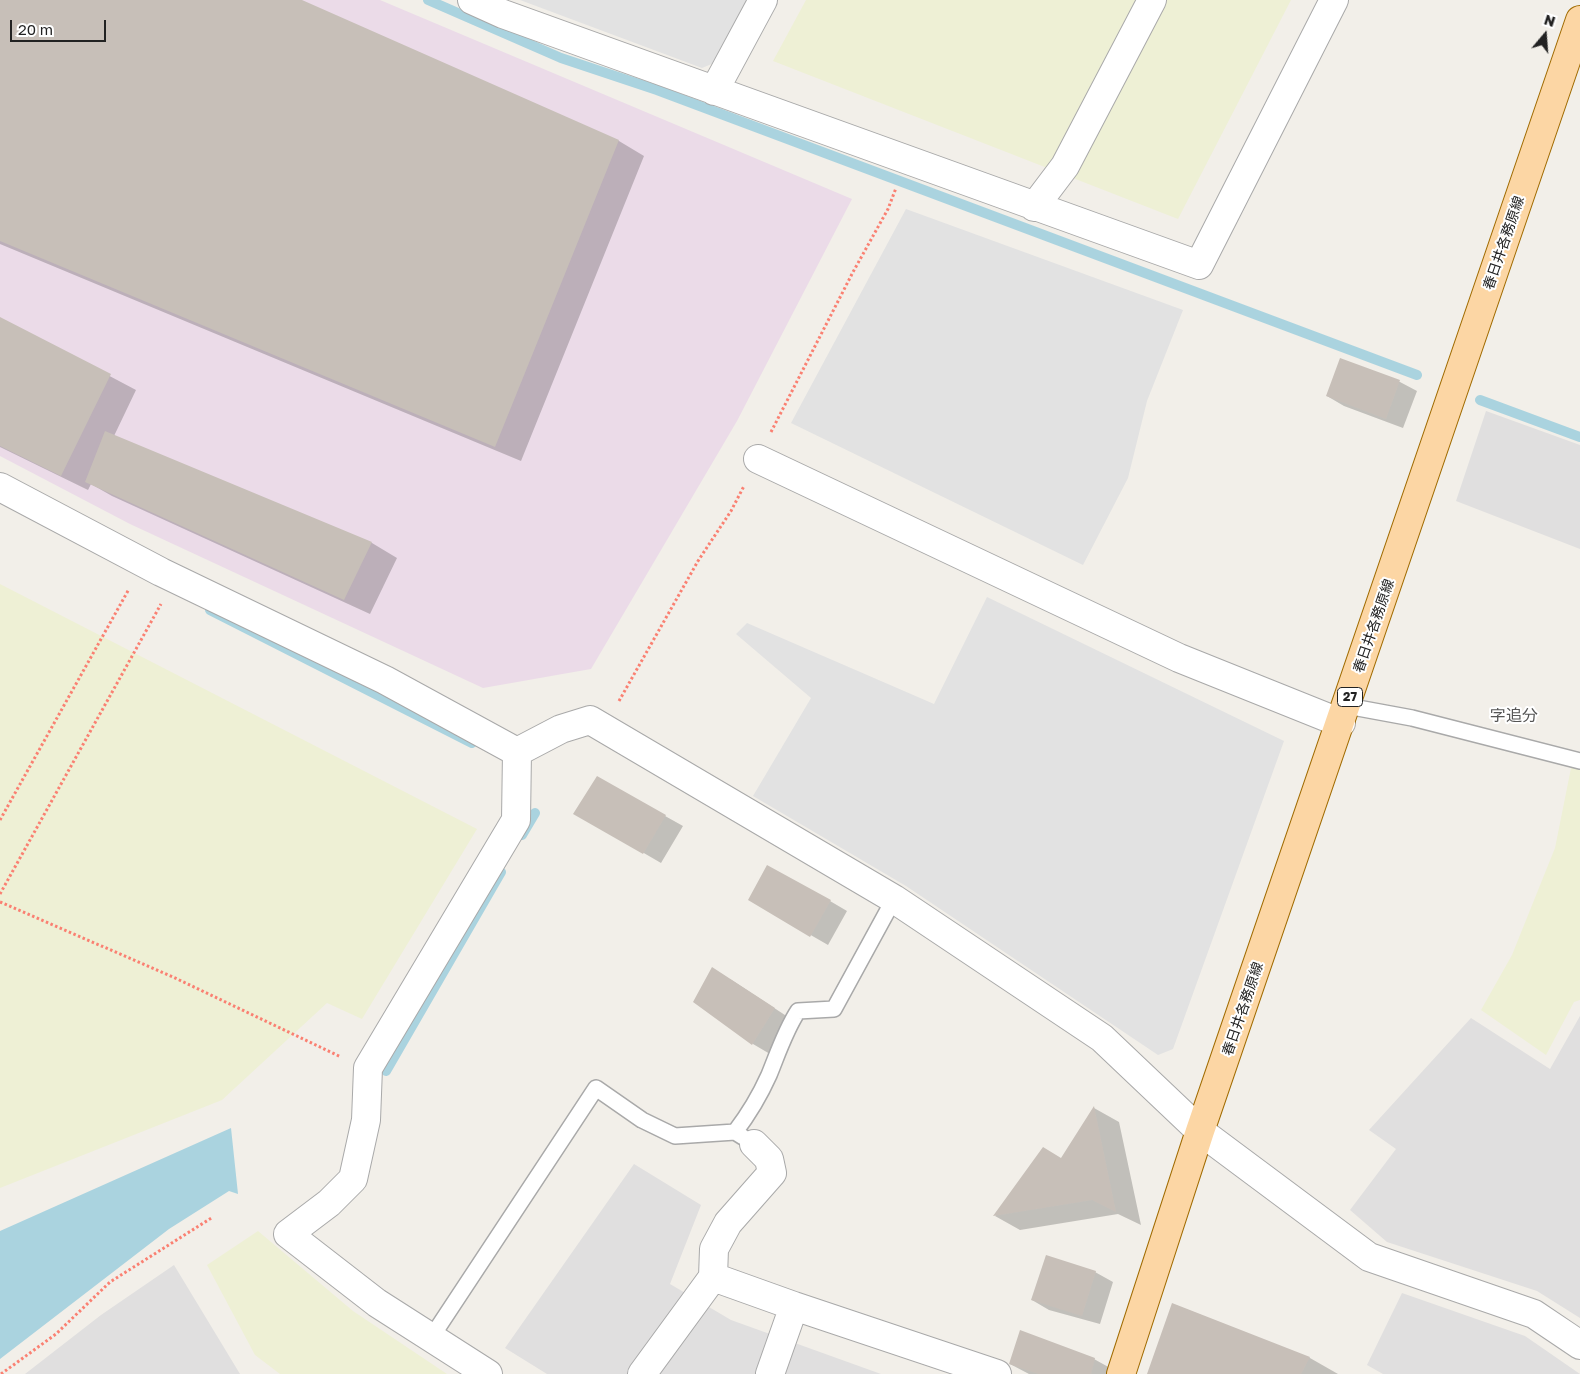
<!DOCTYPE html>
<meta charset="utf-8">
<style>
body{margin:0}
#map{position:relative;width:1580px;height:1374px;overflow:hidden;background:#f2efe9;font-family:"Golos Text",sans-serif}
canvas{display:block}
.north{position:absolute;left:1520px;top:10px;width:50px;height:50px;-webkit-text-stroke:4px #fff;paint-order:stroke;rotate:18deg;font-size:14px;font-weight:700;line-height:20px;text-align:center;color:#222}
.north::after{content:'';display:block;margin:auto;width:18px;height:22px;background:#222;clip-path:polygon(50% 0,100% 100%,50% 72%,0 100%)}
.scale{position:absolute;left:10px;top:20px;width:96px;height:22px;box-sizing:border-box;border:2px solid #222;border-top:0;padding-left:6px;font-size:15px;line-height:18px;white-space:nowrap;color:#222;-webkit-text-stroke:4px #fff;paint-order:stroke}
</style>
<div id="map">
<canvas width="1580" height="1374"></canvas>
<div class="north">N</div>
<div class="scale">20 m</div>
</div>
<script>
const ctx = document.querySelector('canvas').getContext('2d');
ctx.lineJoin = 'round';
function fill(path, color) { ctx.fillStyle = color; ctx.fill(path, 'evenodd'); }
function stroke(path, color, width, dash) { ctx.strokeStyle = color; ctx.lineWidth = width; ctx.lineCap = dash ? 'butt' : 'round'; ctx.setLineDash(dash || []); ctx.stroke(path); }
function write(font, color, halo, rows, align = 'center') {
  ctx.font = font + ' "Golos Text","Noto Sans JP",sans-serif'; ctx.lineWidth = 4; ctx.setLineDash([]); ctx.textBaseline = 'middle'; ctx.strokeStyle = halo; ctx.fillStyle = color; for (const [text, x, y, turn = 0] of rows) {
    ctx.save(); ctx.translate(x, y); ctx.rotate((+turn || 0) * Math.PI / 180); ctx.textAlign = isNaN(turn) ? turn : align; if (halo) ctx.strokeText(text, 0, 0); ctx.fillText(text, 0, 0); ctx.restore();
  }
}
const residential = new Path2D(`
 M1486 411 1580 445V549L1456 501Z
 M1580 1016V1318L1537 1291 1387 1242 1350 1210 1396 1149 1369 1130 1471 1018 1550 1069Z
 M634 1164 701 1205 670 1284 731 1320 881 1374H547L505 1348Z
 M174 1265 240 1374H25L101 1315Z
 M1402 1293 1525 1336 1580 1374H1383L1367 1365Z`);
const industrial = new Path2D(`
 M0 0H380L852 199 737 421 591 669 483 688 130 524 0 456Z`);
const farmland = new Path2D(`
 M806 0H1291L1178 219 773 61Z
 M0 584 477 829 362 1019 327 1003 222 1100 0 1188Z
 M1573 758 1580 759V1000L1574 1002 1546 1055 1481 1010 1512 955 1555 848Z
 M258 1231 353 1311 447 1374H280L255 1355 207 1265Z`);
const parking = new Path2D(`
 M520 0H748L714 63 702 68Z
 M906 209 1183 310 1147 401 1128 478 1083 565 791 423Z
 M987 597 1284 741 1173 1049 1158 1055 906 886 753 796 811 698 736 634 747 623 934 704Z`);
const water = new Path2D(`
 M231 1128 238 1194 229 1191 169 1229 0 1359V1231Z`);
const shadow = new Path2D(`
 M0 0H299L619 141 644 156 521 461 0 244Z
 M0 318 136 390 114 436 372 543 397 558 370 614 112 496 91 484 88 490 0 447Z
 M1341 360 1400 382 1417 391 1403 428 1344 406 1327 396Z
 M597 778 683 826 661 863 575 813Z
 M750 900 830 901 847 911 828 945Z
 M730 979 791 1019 770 1054 753 1044Z
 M1094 1108 1119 1122 1141 1225 1118 1214 1020 1230 995 1216 1062 1159Z
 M1095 1272 1113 1282 1100 1324 1049 1310 1032 1300Z
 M1173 1304 1310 1358 1338 1374H1148Z
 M1094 1359 1112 1369 1111 1374H1029L1010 1364Z`);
const stream = new Path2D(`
 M428 0 561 58 657 90 1417 375
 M1480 400 1580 437
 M210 610 472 743
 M522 835 535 813
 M386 1071 501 872`);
const building = new Path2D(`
 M0 0H302L619 140 495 447 0 241Z
 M0 317 111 374 61 476 0 446Z
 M1340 358 1400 380 1386 419 1326 396Z
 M105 431 372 542 344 600 85 482Z
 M597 776 666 815 643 854 573 814Z
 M767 865 831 900 810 937 748 900Z
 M712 967 775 1008 752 1045 693 1002Z
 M1094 1106 1116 1212 1092 1200 993 1216 1043 1147 1061 1158Z
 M1046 1255 1096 1271 1082 1316 1031 1300Z
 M1172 1303 1310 1357 1301 1374H1147Z
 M1020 1330 1095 1358 1091 1374H1039L1009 1364Z`);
const path = new Path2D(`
 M771 432 853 272 888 209 896 188
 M619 701 698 561 731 511 744 486
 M0 820 129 589
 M0 894 161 604
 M0 902 173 977 341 1057
 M1 1374 56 1334 110 1282 213 1217`);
const service = new Path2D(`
 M1347 706 1412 718 1580 761
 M743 1137 735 1132C748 1115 760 1095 769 1075 778 1053 785 1031 798 1011L834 1009 894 899
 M431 1338 596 1088 642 1120 675 1136 735 1132`);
const minor = new Path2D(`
 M472 0 503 14 1199 265 1334 0
 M714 91 763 0
 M1034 207 1065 166 1152 0
 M0 487 161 572 385 680 517 752 561 729 590 720 894 899 1102 1038 1200 1131 1369 1257 1534 1314 1580 1345
 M713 1277 794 1306
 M488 1374 377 1303 288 1234 329 1203 353 1179 366 1120 368 1068 516 820 517 752
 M642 1374 713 1277 714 1249 728 1223 772 1173 769 1159 754 1144
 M770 1374 794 1306 997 1374`);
const tertiary = new Path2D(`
 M758 459 1179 658 1341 723`);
const primary = new Path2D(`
 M1121 1374 1200 1131 1580 20`);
const shields = [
 [1350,697,25]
];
const shieldNames = [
 ["27",1350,697]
];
const streetNames = [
 ["春日井各務原線",1504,243,-71],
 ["春日井各務原線",1374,626,-71],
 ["春日井各務原線",1243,1009,-71]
];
const quarterNames = [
 ["字追分",1514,716]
];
fill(residential, '#e0dfdf');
fill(industrial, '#ebdbe8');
fill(farmland, '#eef0d5');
fill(parking, '#e2e2e2');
fill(water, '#aad3df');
fill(shadow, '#0003');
stroke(stream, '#aad3df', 10);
fill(building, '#c7bfb8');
stroke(service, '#a9a9a9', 18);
stroke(minor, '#a9a9a9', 30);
stroke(tertiary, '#a9a9a9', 30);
stroke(primary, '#a06b00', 30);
stroke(path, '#fa8072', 3, [2.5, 2.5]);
stroke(service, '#fff', 15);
stroke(minor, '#fff', 28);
stroke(tertiary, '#fff', 28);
stroke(primary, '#fcd6a4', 28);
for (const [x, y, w] of shields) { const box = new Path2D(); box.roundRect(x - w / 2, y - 9.5, w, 19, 4); ctx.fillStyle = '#fff'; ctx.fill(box); stroke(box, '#222', 1); }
write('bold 12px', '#222', null, shieldNames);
write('14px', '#222', '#fff', streetNames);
write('16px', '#555', '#fff', quarterNames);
</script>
